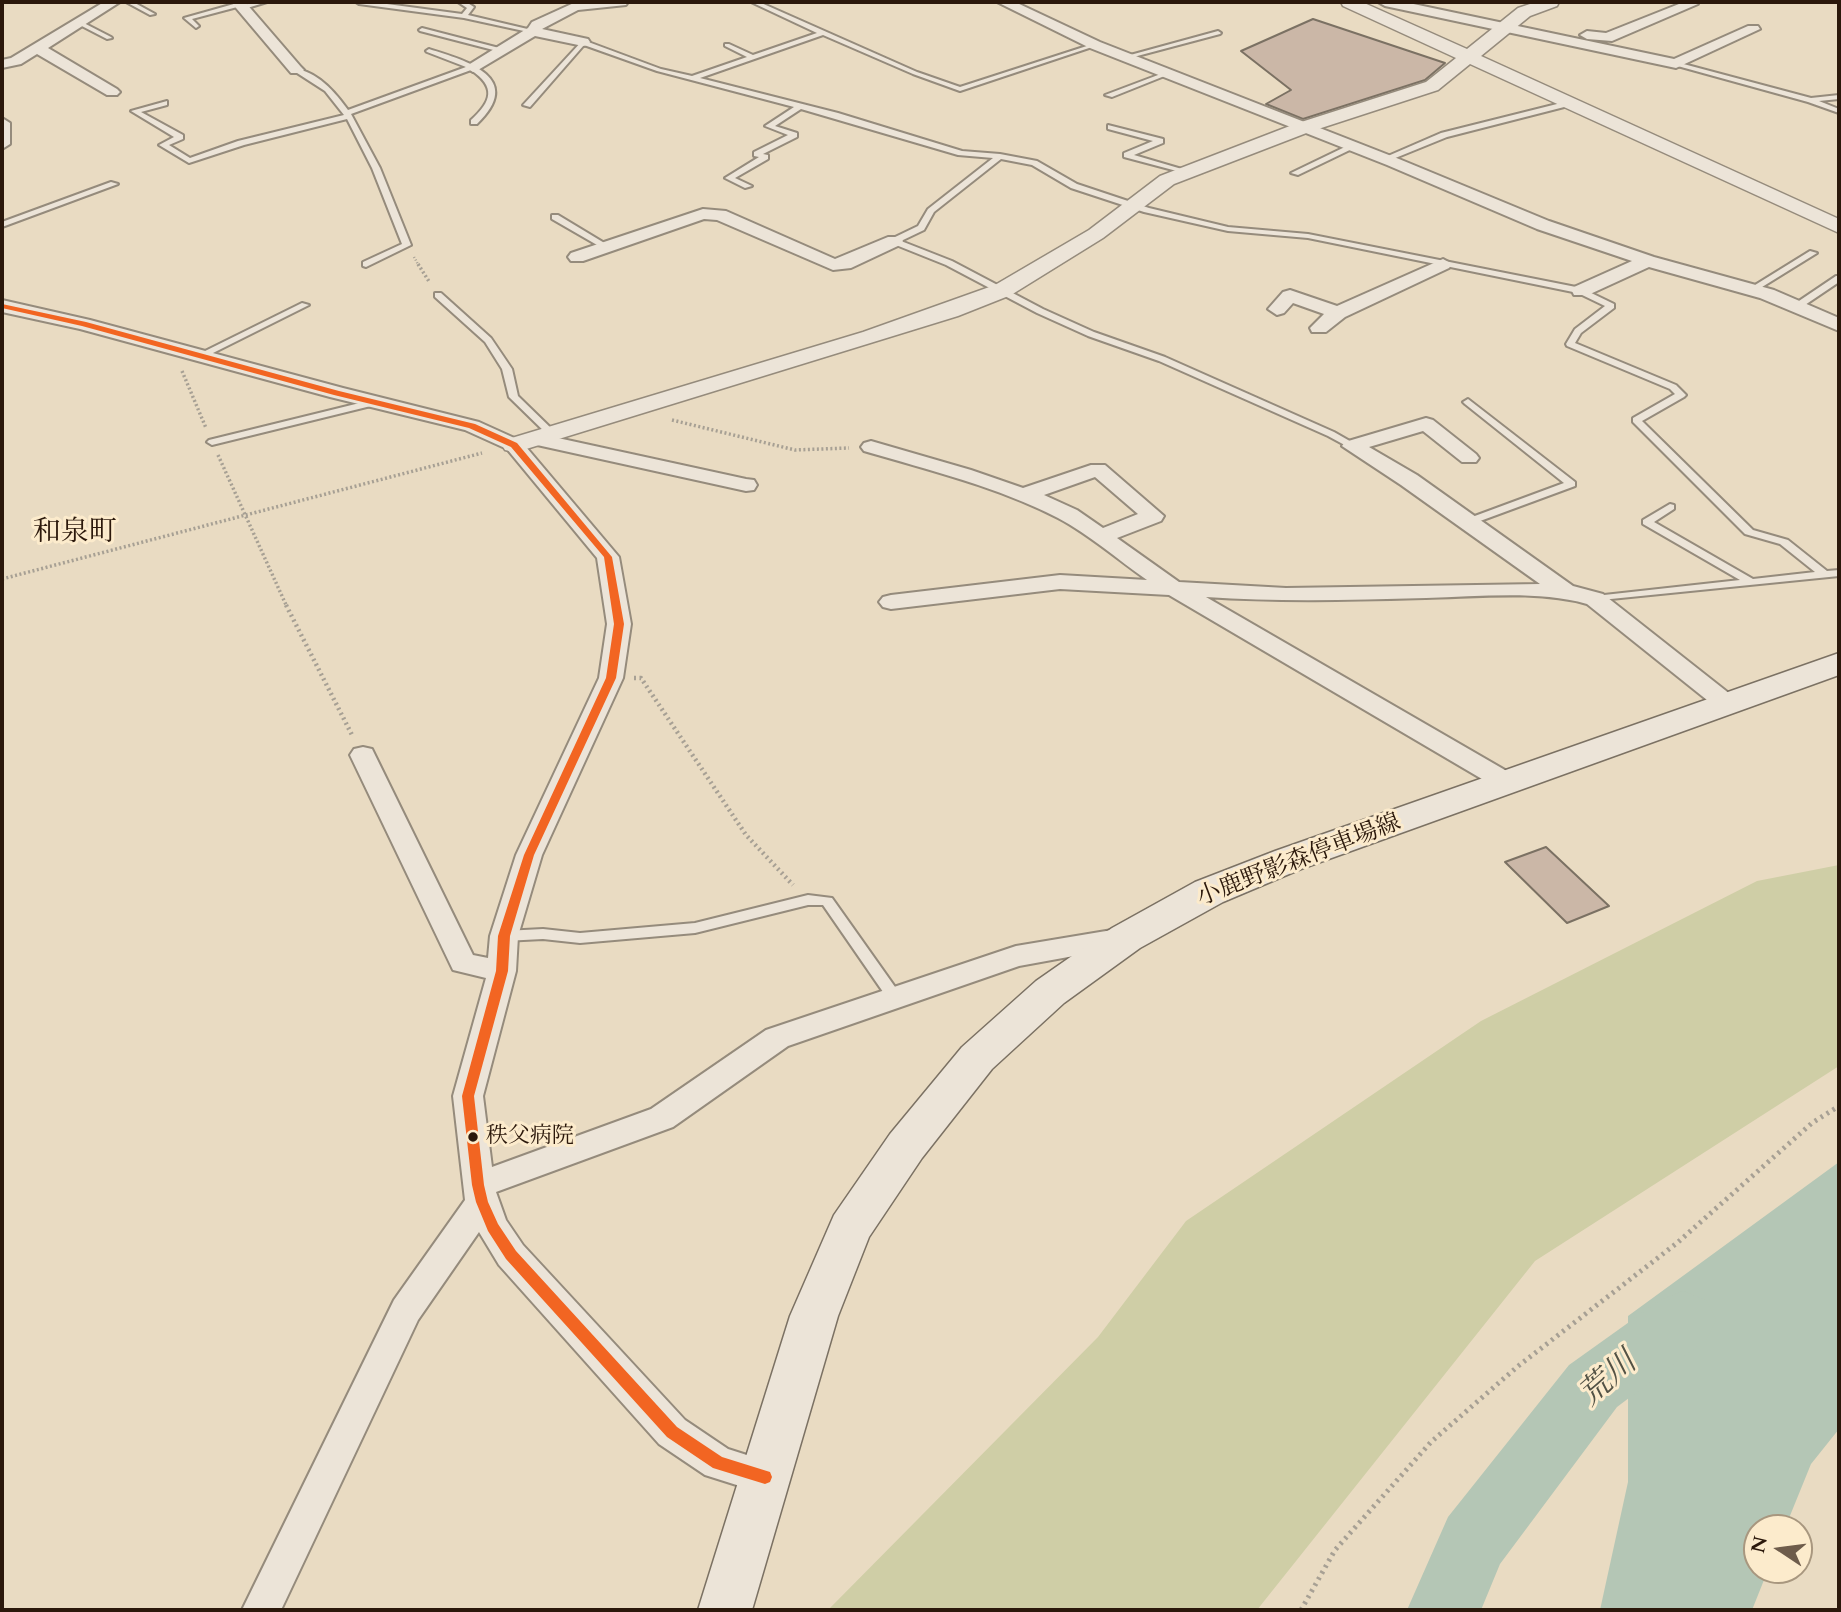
<!DOCTYPE html>
<meta charset="utf-8">
<style>
body{margin:0}
#map{position:relative;width:1841px;height:1612px;overflow:hidden;background:#e9dbc2;font-family:Cardo,serif}
canvas{display:block}
.frame{position:absolute;inset:0;border:4px solid #2b180b;pointer-events:none}
.north{position:absolute;left:1743px;top:1514px;width:70px;height:70px;box-sizing:border-box;background:#fcebcc;border:2px solid #a8977f;border-radius:50%;rotate:283deg;font-size:19px;font-weight:700;line-height:28px;text-align:center;color:#2b180b}
.north::after{content:'';display:block;margin:auto;width:24px;height:32px;background:#6e5c4b;clip-path:polygon(50% 0,100% 100%,50% 72%,0 100%)}
</style>
<div id="map">
<canvas width="1841" height="1612"></canvas>
<div class="frame"></div>
<div class="north">N</div>
</div>
<script>
const ctx = document.querySelector('canvas').getContext('2d');
ctx.lineJoin = 'round';
function fill(path, color) { ctx.fillStyle = color; ctx.fill(path, 'evenodd'); }
function stroke(path, color, width, dash) { ctx.strokeStyle = color; ctx.lineWidth = width; ctx.lineCap = dash ? 'butt' : 'round'; ctx.setLineDash(dash || []); ctx.stroke(path); }
function write(font, color, halo, rows, align = 'center') {
  ctx.font = font + ' Cardo,"Noto Serif JP",serif'; ctx.lineWidth = 6; ctx.setLineDash([]); ctx.textBaseline = 'middle'; ctx.strokeStyle = halo; ctx.fillStyle = color; for (const [text, x, y, turn = 0] of rows) {
    ctx.save(); ctx.translate(x, y); ctx.rotate((+turn || 0) * Math.PI / 180); ctx.textAlign = isNaN(turn) ? turn : align; if (halo) ctx.strokeText(text, 0, 0); ctx.fillText(text, 0, 0); ctx.restore();
  }
}
const green = new Path2D(`
 M1839 865V1066L1535 1261 1257 1610H828L1098 1337 1186 1221 1481 1021 1757 881Z`);
const water = new Path2D(`
 M1839 1162V1429L1811 1464 1785 1528H1757V1570H1768L1752 1610H1600L1628 1482V1316Z`);
const river = new Path2D(`
 M1683 1291 1706 1300 1716 1320 1706 1340 1617 1407 1500 1564 1481 1610H1407L1448 1517 1569 1365 1660 1300Z`);
const building = new Path2D(`
 M1313 19 1445 63 1425 80 1303 119 1266 104 1291 90 1241 51Z
 M1546 847 1609 906 1567 923 1505 862Z`);
const pathFar3 = new Path2D(`
 M414 257 419 266`);
const pathFar2 = new Path2D(`
 M418 264 430 283
 M182 371 206 428
 M672 420 795 450 849 448
 M218 455 287 607
 M2 579 482 453`);
const pathFar1 = new Path2D(`
 M286 605 353 737
 M634 678H641L746 835 793 885`);
const path = new Path2D(`
 M1301 1610 1335 1550 1431 1442 1517 1367 1677 1243 1812 1123 1839 1106`);
const service = new Path2D(`
 M126 2H133L155 14 150 15Z
 M257 2H267L244 9 241 6 192 19 199 26 196 28 184 18 241 2 243 5Z
 M356 2H372L462 14 467 8 458 2H466L474 7 468 15 536 31 533 33 464 18 359 4Z
 M751 2H759L917 72 960 87 1093 44 1098 45 960 91 913 74 823 35 700 78 838 113 962 151 1000 154 1037 161 1077 184 1149 208 1228 227 1308 234 1581 288 1614 304V308L1581 333 1575 343 1676 385 1686 395 1684 397 1642 421 1753 530 1788 540 1827 571 1839 570V576L1591 601 1590 599 1591 597 1595 596 1740 580 1643 524V520L1670 504 1674 505V509L1654 522 1753 579 1815 572 1780 544 1745 534 1633 422V418L1675 394 1670 389 1567 346 1566 344 1575 329 1605 306 1578 293 1308 238 1228 231 1144 212 1071 188 1032 165 1001 159 934 212 924 230 901 241 952 261 1043 309 1094 332 1165 357 1334 432 1355 444 1357 446 1352 449 1328 436 1159 361 1088 336 1037 313 946 265 891 243V239L918 226 928 209 993 158 958 155 801 109 775 126 797 133V137L763 154 768 155V159L735 178 752 186 745 188 725 178 759 157 754 156V152L788 135 765 126 794 107 657 71 584 45 530 107 523 105 583 40 661 69 692 76 747 57 725 46V44H729L753 55 817 33Z
 M78 20 111 37 112 38 107 39 76 23 75 22Z
 M422 28 503 49 504 50 501 52 420 31 419 30Z
 M1218 31 1221 33 1220 34 1126 59 1123 57Z
 M429 49C468 61 525 78 477 124H471V120C492 101 496 87 471 70L351 114 380 168 411 245 366 267 363 266V262L402 244 372 168 347 119 244 145 189 163 159 145 174 137 131 111 167 101V105L141 112 183 135V139L169 145 190 158 238 141 344 115 325 91 294 71V69C316 70 336 93 348 110L466 67 427 52 426 51Z
 M1676 62 1811 98 1839 95V99L1819 101 1839 109V113L1808 102 1674 65 1673 64Z
 M1166 72 1172 73 1112 97 1105 95Z
 M1569 101H1572V105L1447 137 1388 161 1381 159 1441 133Z
 M1108 125 1163 139V143L1134 155 1192 172 1188 174 1124 157V153L1153 141 1108 129Z
 M1349 145 1356 147 1298 175 1291 173Z
 M111 182 118 184 2 227V222Z
 M552 215H558L611 247 604 249 552 219Z
 M1810 251 1817 253 1754 292 1747 290Z
 M1836 276H1839V282L1799 309H1793V305Z
 M435 293H441L491 338 512 369 518 396 556 433V437H550L509 397 502 369 485 342 435 297Z
 M302 303 309 305 203 358H197L195 356Z
 M376 399 379 400V404L212 445 207 442 209 440Z
 M1468 399 1575 482V486L1472 524H1464V520L1564 483 1465 404 1463 402Z
 M808 895 832 898 900 994 902 998 900 1002H890L823 905H808L695 933 580 943 543 939 504 941 499 939 497 936 499 933 504 931 543 929 580 933 695 923Z`);
const minor = new Path2D(`
 M104 2H120L48 48 117 89 120 92 117 95H107L37 54 21 64 2 68V60L11 58Z
 M231 2H245L301 67 304 70 301 73H291Z
 M576 2H628L626 5 578 10 542 29 588 39 590 42 588 45 583 46 535 36 478 70 473 72 465 67 528 28 532 22Z
 M997 2H1015L1100 42 1399 159 1549 221 1654 257 1774 290 1839 318V331L1760 298 1649 267 1588 295H1574L1572 291 1574 287 1632 261 1537 229 1387 165 1090 48Z
 M1378 2H1404L1674 59 1748 26H1758L1760 29 1676 68 1385 6Z
 M1684 2 1698 4 1612 41 1587 39 1580 35 1587 31 1606 33Z
 M2 118 10 123V144L2 149Z
 M703 209 726 211 835 259 888 237H900L903 241 900 245 851 268 833 270 717 220 704 219 583 261H571L568 257 571 253Z
 M1443 259 1452 264 1449 268 1345 317 1326 332H1312L1310 328 1324 314 1293 303 1284 313 1277 315 1268 309 1283 292 1290 290 1337 306Z
 M2 300 90 320 343 388 479 422 521 441 619 557 631 624 623 678 542 855 518 936 516 971 483 1096 492 1167 651 1109 766 1030 1016 946 1124 928 1134 931 1138 938 1134 945 1019 966 788 1046 673 1127 496 1192 506 1220 523 1245 685 1420 728 1449 778 1465 783 1477 778 1489 765 1494 705 1475 659 1444 499 1265 479 1232 418 1320 281 1610H242L394 1300 465 1200 453 1096 486 978 453 970 350 755 354 749 363 747 372 749 473 955 488 958 490 936 516 855 599 678 607 624 597 558 507 449 465 430 330 397 80 329 2 312Z
 M1426 418 1433 420 1476 454 1479 458 1476 462H1462L1423 431 1369 447 1417 475 1573 586 1603 594 1735 698 1738 703 1735 708 1726 711 1717 708 1587 604C1537 590 1478 597 1426 598 1352 600 1279 602 1206 597L1517 777 1521 783 1517 789 1508 792 1499 789 1169 595 1060 589 891 609 883 607 879 602 883 597 891 595 1060 575 1147 580C1118 560 1089 534 1058 518 998 487 929 470 864 451L861 447 864 443 871 441 971 470 1023 488 1091 465H1105L1164 516 1161 521 1117 538 1179 582 1286 588 1540 584 1401 485 1342 446 1345 442ZM1095 477 1138 514 1103 528 1077 510 1044 495Z
 M535 433 746 479 754 480 757 485 754 490 746 491 528 443 525 439 528 435Z`);
const tertiary = new Path2D(`
 M1341 2H1362L1467 49 1518 8 1536 2H1559L1557 6 1530 16 1481 56 1839 219V233L1470 64 1438 90 1309 132 1174 184 1103 238 1011 295 958 316 523 450 514 452 505 450 502 445 505 440 863 332 995 285 1089 230 1160 176 1295 124 1426 82 1456 58 1343 6Z`);
const secondary = new Path2D(`
 M1839 653V675L1301 869 1223 902 1140 948 1064 1003 992 1069 922 1158 869 1237 838 1316 752 1610H698L790 1316 834 1215 890 1134 962 1047 1036 981 1112 928 1195 882 1275 851Z`);
const bus1 = new Path2D(`
 M2 304 86 322 339 391 475 424 517 443 612 557 624 624 616 678 534 855 510 936 508 971 474 1096 484 1185 488 1202 498 1224 516 1251 677 1427 722 1457 770 1472 772 1477 770 1482 765 1484 713 1468 667 1437 506 1259 488 1231 476 1202 472 1185 462 1096 496 971 498 936 524 855 606 678 614 624 604 557 511 447 469 428 334 395 82 326 2 308Z`);
const markers = [
 [473,1137,6,"#2b180b"]
];
const busNames = [
 ["秩父病院",486,1137]
];
const streetNames = [
 ["小鹿野影森停車場線",1299,861,-21]
];
const quarterNames = [
 ["和泉町",75,534]
];
const nearWaternames = [
 ["荒川",1609,1380,-41]
];
fill(green, '#cfcea6');
fill(water, '#b4c6b5');
fill(river, '#b4c6b5');
fill(building, '#cbb7a7');
stroke(building, '#7b7163', 2);
stroke(service, '#958b7c', 4);
stroke(minor, '#958b7c', 4);
stroke(tertiary, '#958b7c', 3);
stroke(secondary, '#7b7163', 3);
stroke(pathFar3, '#a7a094', 2.5, [1, 2]);
stroke(pathFar2, '#a7a094', 3.5, [2, 2.5]);
stroke(pathFar1, '#a7a094', 4.5, [2, 3.5]);
stroke(path, '#a7a094', 5, [2.5, 4.5]);
fill(service, '#ece4d8');
fill(minor, '#ece4d8');
fill(tertiary, '#ece4d8');
fill(secondary, '#ece4d8');
fill(bus1, '#f26522');
for (const [x, y, r, color] of markers) { const dot = new Path2D(); dot.arc(x, y, r, 0, 2 * Math.PI); ctx.fillStyle = color; ctx.fill(dot); stroke(dot, '#fcebcc', 2.5); }
write('22px', '#2b180b', '#fcebcc', busNames, 'left');
write('24px', '#2b180b', '#fcebcc', streetNames);
write('28px', '#2b180b', '#fcebcc', quarterNames);
write('italic 32px', '#535245', '#fcebcc', nearWaternames);
</script>
